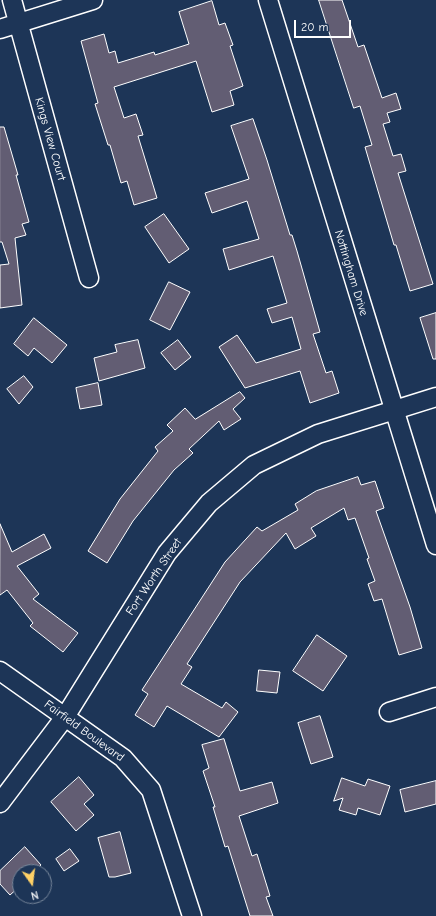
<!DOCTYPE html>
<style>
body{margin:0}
#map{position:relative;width:436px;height:916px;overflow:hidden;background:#1d3557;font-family:"Comic Neue",sans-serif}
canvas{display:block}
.north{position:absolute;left:12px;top:864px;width:40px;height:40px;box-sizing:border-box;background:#1d3557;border:1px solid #77869a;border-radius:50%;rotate:166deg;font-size:11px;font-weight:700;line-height:16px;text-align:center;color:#fff}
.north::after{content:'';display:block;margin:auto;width:14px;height:18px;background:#ffd166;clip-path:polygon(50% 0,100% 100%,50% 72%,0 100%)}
.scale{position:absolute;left:294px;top:20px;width:57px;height:18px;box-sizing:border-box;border:2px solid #fff;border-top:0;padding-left:5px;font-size:12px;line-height:14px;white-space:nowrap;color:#fff;-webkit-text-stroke:3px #1d3557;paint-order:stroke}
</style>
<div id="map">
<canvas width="436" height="916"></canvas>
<div class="north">N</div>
<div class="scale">20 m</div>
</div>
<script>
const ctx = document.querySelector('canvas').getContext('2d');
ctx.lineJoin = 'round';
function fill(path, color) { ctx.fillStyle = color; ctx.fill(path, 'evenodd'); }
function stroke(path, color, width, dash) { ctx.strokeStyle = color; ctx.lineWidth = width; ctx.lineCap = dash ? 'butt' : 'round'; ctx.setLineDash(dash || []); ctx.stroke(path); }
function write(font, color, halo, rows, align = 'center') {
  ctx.font = font + ' "Comic Neue",sans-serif'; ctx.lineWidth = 3; ctx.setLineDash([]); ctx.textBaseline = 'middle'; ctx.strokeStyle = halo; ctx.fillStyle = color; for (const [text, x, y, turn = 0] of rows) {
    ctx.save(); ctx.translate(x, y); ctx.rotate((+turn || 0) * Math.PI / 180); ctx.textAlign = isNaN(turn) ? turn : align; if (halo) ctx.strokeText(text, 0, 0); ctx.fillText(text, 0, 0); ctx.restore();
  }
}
const building = new Path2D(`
 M319 0H342L358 47 364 45 382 98 396 93 401 109 387 113 390 122 383 124 393 156 401 154 406 171 398 173 433 284 410 291 396 245H394L365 147 372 145 360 106 354 108Z
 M212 1 219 25 225 23 233 45 230 46 243 86 230 91 234 105 212 112 196 61 114 87 124 118 136 114 143 135 138 136 157 198 134 205 127 181 121 183 110 145H108L95 104 98 103 81 41 104 34 109 53 115 51 118 63 154 52 155 55 189 44 179 12Z
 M253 119 267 160 290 235H292L297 251 320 332 313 334 326 373 332 371 339 393 310 403 300 371 245 388 219 347 237 335 256 363 301 349 292 317 272 323 267 309 287 303 273 256 229 270 223 249 259 239 247 201 212 213 205 193 249 179 231 126Z
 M0 127H4L18 175H16L29 222 22 224 26 235 15 238 22 305 0 308V265L9 264 2 242H0Z
 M164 214 189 249 169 263 145 227Z
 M169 282 190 292 170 330 150 320Z
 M436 313V359H433L420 318Z
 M34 318 67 345 52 363 34 348 28 356 14 344Z
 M138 340 145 368 99 381 94 358 117 352 115 345Z
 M178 340 191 357 175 370 161 353Z
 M24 376 33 387 19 404 7 389Z
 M98 383 102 405 80 409 76 388Z
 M240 392 245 398 233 409 241 419 224 430 219 421 189 449 193 453 174 470 133 521 107 563 88 551 120 499 158 451 155 447 173 431 167 425 185 408 195 419Z
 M358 477 361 485 375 481 384 508 376 511 410 607 422 648 399 655 382 599 374 601 368 584 375 581 367 559 369 558 355 518 348 520 344 508 311 528 316 536 295 549 286 533 240 582 187 664 192 667 181 684 222 708 226 702 238 712 219 737 167 706 154 727 135 715 148 694 142 690 225 562 257 527 262 531 298 510 295 504 316 491Z
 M0 524 12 552 44 534 51 548 17 566 39 594 33 599 78 633 63 652 30 626 33 623 7 590 0 595Z
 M317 635 347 656 323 691 293 671Z
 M259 670 280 672 277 693 257 691Z
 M320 716 333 757 311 764 298 723Z
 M224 739 240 791 272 782 278 803 239 816 252 856 257 854 270 896 266 897 273 916H250L228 846 225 847 213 807H215L203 771 209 768 202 745Z
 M79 777 94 795 84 804 94 815 76 831 51 802Z
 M342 778 365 786 368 779 390 786 380 815 358 808 356 815 339 810 343 798 334 801Z
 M436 781V804L405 812 400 790Z
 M120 832 131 873 115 877H109L98 838Z
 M25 847 41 865 34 872H20V886L10 895 0 884V871Z
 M70 849 79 861 64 871 56 859Z`);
const minor = new Path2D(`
 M12 0 89 278
 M268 0 436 545
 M0 29 93 0
 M0 671 123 758 151 790 192 916
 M389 712 436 697
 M0 803 65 717 167 553 209 503 254 465 318 434 436 397`);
const streetNames = [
 ["Kings View Court",50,139,74],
 ["Nottingham Drive",351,273,73],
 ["Fort Worth Street",154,577,-56],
 ["Fairfield Boulevard",84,731,36]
];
fill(building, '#625d73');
stroke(building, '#fff', 1);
stroke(minor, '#fff', 21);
stroke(minor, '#1d3557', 18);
write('12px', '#fff', '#1d3557', streetNames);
</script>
